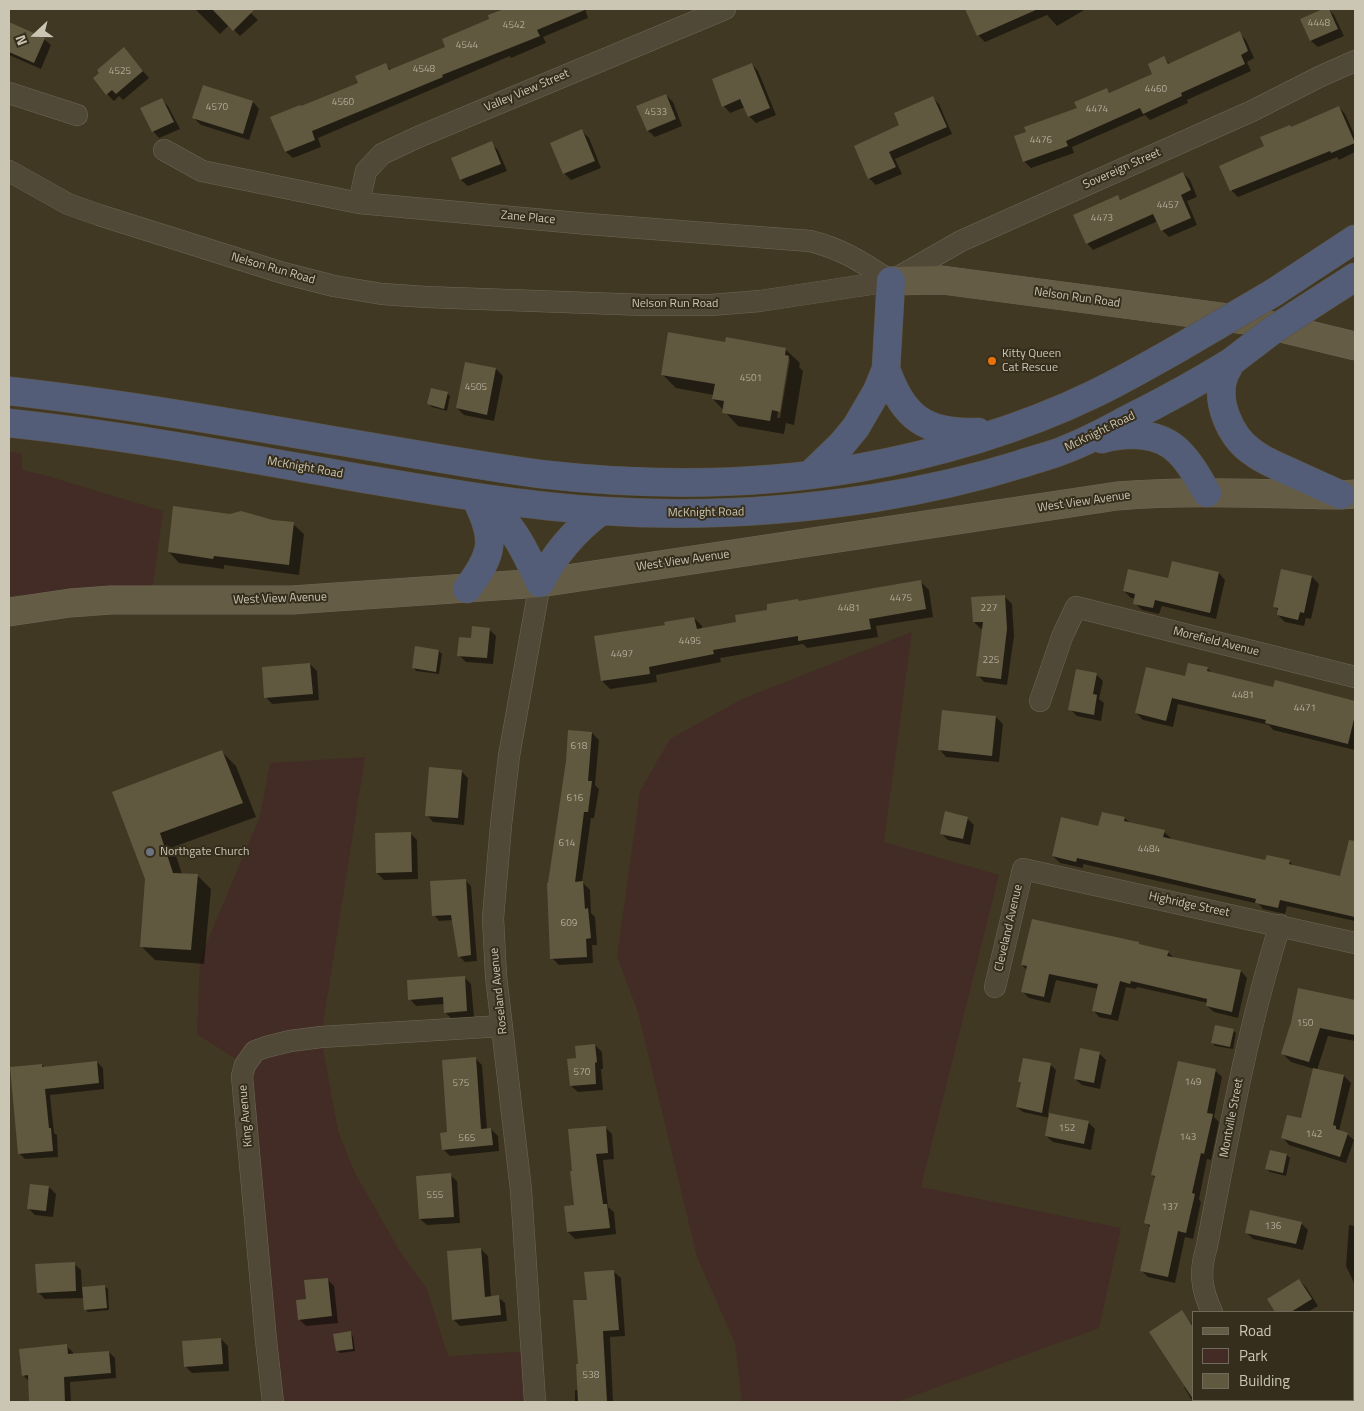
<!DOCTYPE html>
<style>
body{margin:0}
#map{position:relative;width:1364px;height:1411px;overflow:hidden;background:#413823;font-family:"Titillium Web",sans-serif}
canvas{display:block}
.frame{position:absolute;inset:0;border:10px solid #cbc5b4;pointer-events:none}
.legend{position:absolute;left:1192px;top:1311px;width:162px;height:90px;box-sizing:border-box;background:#362e1c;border:1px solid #726a59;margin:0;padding:6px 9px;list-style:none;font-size:15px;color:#cbc5b4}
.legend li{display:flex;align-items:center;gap:10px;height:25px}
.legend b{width:25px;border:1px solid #726a59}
.north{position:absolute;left:10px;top:10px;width:50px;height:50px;-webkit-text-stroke:4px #362e1c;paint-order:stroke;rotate:249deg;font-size:14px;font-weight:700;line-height:20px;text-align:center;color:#cbc5b4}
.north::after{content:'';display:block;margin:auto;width:18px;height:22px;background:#cbc5b4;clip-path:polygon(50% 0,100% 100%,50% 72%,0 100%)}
</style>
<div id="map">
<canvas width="1364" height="1411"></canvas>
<div class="frame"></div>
<ul class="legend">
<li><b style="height:6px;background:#645c45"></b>Road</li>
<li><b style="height:14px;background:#422c25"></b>Park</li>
<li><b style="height:14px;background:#60583f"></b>Building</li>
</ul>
<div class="north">N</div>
</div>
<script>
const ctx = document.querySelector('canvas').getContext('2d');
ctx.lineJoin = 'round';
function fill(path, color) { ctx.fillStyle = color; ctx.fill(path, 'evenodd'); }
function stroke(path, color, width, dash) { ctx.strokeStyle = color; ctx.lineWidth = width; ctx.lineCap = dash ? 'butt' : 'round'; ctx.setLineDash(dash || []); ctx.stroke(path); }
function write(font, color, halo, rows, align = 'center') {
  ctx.font = font + ' "Titillium Web",sans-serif'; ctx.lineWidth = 4; ctx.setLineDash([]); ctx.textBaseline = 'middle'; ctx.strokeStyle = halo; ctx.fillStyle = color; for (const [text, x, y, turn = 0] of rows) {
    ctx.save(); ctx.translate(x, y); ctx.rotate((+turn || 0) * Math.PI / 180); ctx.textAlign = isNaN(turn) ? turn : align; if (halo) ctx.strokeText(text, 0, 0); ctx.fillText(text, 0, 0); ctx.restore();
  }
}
const green = new Path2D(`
 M9 452 22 454V470L44 475 163 511 153 585 9 596Z
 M912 632 884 842 999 875 921 1187 1121 1228 1099 1328 897 1402H742L735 1343 697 1257 638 1012 617 957 640 791 670 739 742 699Z
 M365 757 321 1037 338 1131 356 1175 399 1250 427 1289 448 1356 532 1351 535 1402H273L245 1065 197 1034 200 959 260 816 270 763Z`);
const shadow = new Path2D(`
 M195 9H247L258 20 240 36 229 25 220 34Z
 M506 9H585L588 18 543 37 546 43 511 58 510 56 318 138 321 147 293 158 286 152 272 118 302 108 359 83 385 64 391 70 447 47 491 20 490 16Z
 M966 9H1086L1057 26 1047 15 985 42 978 35Z
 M1326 9H1328L1334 15 1344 36 1318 47 1311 41 1302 20Z
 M11 24 44 39 51 45 41 69 9 55V30Z
 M1239 33 1246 40 1254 58 1247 62 1251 71 1187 100 1188 103 1150 120 1145 115 1072 147 1074 153 1031 168 1024 161 1078 109 1107 90 1111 94 1154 75 1164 58 1170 64Z
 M130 56 149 78 123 100 119 96 114 101 107 94 101 73Z
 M752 64 758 71 776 115 756 123 749 116 745 107 730 113 724 106Z
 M666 95 673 102 682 126 655 137 648 131Z
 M932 97 939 104 952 134 895 159 902 174 876 185 869 178 855 146 901 126Z
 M161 99 168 106 180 129 159 138 153 131Z
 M253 102 259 109 249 140 201 125 194 118Z
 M1339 107 1345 114 1355 136V152L1339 160 1337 157 1238 197 1231 190 1265 146 1291 128Z
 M582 131 589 138 601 168 571 180 564 173Z
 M491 143 498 150 507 171 468 186 461 180Z
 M1183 173 1190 180 1197 197 1187 201 1197 225 1169 237 1162 230 1158 221 1093 250 1087 243 1117 196 1121 200Z
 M725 344 785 349 800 363 799 367 803 371 794 425 786 423 784 434 738 426 713 399 714 395 676 388 662 374ZM788 359H790L780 418H777Z
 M466 364 496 369 503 376 494 421 464 415 457 408Z
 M447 393 450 396 447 411 432 407 429 404Z
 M230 516 293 524 304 534 299 575 224 565V569L179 563 169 552Z
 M1219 573 1225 580 1216 619 1162 606 1159 614 1142 610 1135 603 1136 599 1131 598 1124 591 1168 579Z
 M1312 577 1319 584 1311 619 1306 618 1304 626 1285 622 1278 615 1279 611 1274 606Z
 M921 582 929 590 933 617 876 626 878 637 807 648 803 644 720 658 721 662 656 675 657 682 610 689 602 681 666 626 694 618 702 626V629L738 623 769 611 800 602Z
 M1005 597 1012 604 1014 636 1007 685 984 682 978 675 983 628 981 629 974 622Z
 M489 629 496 636 493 664 466 662 459 655 472 639Z
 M416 647 439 651 442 654 439 674 416 671 413 667Z
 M310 664 317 671 319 700 272 704 266 697Z
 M1207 668 1213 674 1274 689 1317 693 1355 702V750L1273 730 1269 725 1178 704 1173 727 1143 720 1136 713 1186 678Z
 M1096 674 1103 681 1099 699 1104 703 1101 721 1077 716 1070 709Z
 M943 711 996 717 1003 724 999 762 946 757 940 750Z
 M592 733 599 740 595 785 599 789 594 818H591L582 882 590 890 591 913 595 917 597 945H592L593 963 559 965 552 958 567 762Z
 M222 752 236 766 256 817 173 847 182 874 197 875 211 889 204 964 155 960 141 946 146 879 113 793Z
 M461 771 468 778 464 825 433 822 427 815Z
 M1102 813 1125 818 1130 823 1164 832 1171 838 1170 840 1266 862 1289 861 1294 866 1341 877 1343 869 1355 872V921L1287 906 1285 914 1263 909 1259 904 1083 864V868L1060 863 1053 856 1099 827Z
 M967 818 974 825 970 845 948 840 941 833Z
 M410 833 417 840 418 879 384 880 377 873Z
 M465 880 471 886 477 961 465 962 459 956 453 920 439 921 434 915Z
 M1138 943 1141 946 1168 952 1175 959 1241 971 1247 978 1238 1018 1214 1012 1207 1006 1208 1003 1137 987 1136 989 1126 987 1118 1021 1099 1017 1093 1010 1098 989 1056 980 1050 1003 1029 998 1022 991 1027 970 1022 965Z
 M464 977 471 984 474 1017 452 1019 445 1012 444 1004 416 1006 410 999Z
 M1299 989 1355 1002V1041L1328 1036 1317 1070 1344 1076 1351 1083 1339 1131 1347 1134 1354 1140 1346 1163 1289 1145 1283 1138 1302 1119 1314 1069 1291 1062 1283 1054Z
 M1233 1030 1236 1033 1233 1049 1215 1046 1212 1042Z
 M595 1045 602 1052 603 1069H601L603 1090 578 1092 571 1086 578 1059Z
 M1099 1053 1106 1060 1100 1089 1082 1085 1075 1079Z
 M475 1058 482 1065 487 1129H491L498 1136 499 1151 450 1156 443 1149Z
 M97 1062 103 1068 104 1089 50 1095 54 1133 57 1135 58 1157 25 1159 19 1153 42 1065 45 1068Z
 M1051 1065 1056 1070 1048 1114 1088 1122 1095 1129 1091 1150 1053 1142 1046 1136 1050 1118 1023 1112 1017 1107 1022 1084 1020 1081Z
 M1215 1070 1222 1077 1214 1117 1219 1122 1211 1160 1207 1159 1199 1199 1201 1202 1193 1239 1185 1237 1175 1283 1148 1277 1142 1271 1151 1228 1146 1223 1156 1179 1152 1175Z
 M605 1127 612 1134 614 1159 603 1160 608 1207 614 1212 616 1234 575 1239 568 1232Z
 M1271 1151 1287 1155 1290 1158 1286 1176 1270 1172 1267 1169Z
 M450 1175 457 1181 460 1223 427 1225 420 1219Z
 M31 1185 49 1187 56 1194 53 1217 35 1215 28 1208Z
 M1301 1223 1308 1230 1303 1250 1253 1239 1246 1232Z
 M1349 1225 1355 1226V1285L1346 1266Z
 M481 1249 488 1256 491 1297H498L505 1303 507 1321 460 1326 453 1319Z
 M74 1264 81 1270 82 1288 104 1286 108 1289 109 1310 88 1312 85 1309 84 1298 45 1299 38 1292Z
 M614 1272 621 1278 625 1336 610 1337 613 1402H575V1390H579V1365L588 1301Z
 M327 1279 334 1286 338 1323 306 1326 299 1319 308 1300Z
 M1299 1280 1306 1287 1318 1306 1308 1312H1277L1269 1300Z
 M1182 1312 1193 1325V1400H1238L1239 1402H1193L1184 1387 1186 1386Z
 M350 1333 353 1336 355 1351 340 1353 337 1350Z
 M221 1339 228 1346 229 1371 192 1373 185 1366Z
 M66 1346 73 1352V1355L109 1352 115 1358 116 1378 70 1382 71 1402H30V1382L23 1375Z
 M1353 1396 1355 1402H1314L1312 1400H1353Z`);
const building = new Path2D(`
 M212 9H255L233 31Z
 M504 9H587L537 30 540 36 442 75 443 77 312 131 315 140 285 152 270 117 300 105 301 106 358 83 355 76 386 63 389 70 445 47 442 39 489 19 488 15Z
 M965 9H1038L977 36Z
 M1323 9H1329L1338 29 1310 41 1300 19Z
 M9 22 45 38 34 63 9 52Z
 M1240 31 1248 51 1241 55 1245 64 1181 93 1182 96 1143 114 1140 108 1066 141 1068 146 1023 162 1014 136 1026 132 1024 127 1077 108 1074 102 1107 88 1109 93 1152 74 1148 64 1164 56 1168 64Z
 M124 47 143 71 116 94 112 90 106 95 93 78 99 73 97 70Z
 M752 63 770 108 748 117 740 99 722 107 712 79Z
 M203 85 253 101 243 134 192 118Z
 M666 94 676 119 647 131 636 106Z
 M933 96 947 127 889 152 896 167 868 179 854 146 899 125 894 113Z
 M162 98 174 122 152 132 140 108Z
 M1339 106 1355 143 1331 153 1330 151 1230 191 1219 166 1264 146 1260 137 1290 125 1291 127Z
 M582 129 595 161 563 174 550 143Z
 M492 141 501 164 460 180 451 158Z
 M1183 172 1191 190 1181 195 1191 218 1161 231 1153 214 1086 244 1073 215 1118 195 1120 200Z
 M668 332 725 342 726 337 786 348 785 355 789 356 780 412 772 410 770 421 722 413 724 401 712 399 715 384 661 375Z
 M465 362 496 368 487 415 456 408Z
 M431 388 448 392 444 409 427 404Z
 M173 506 230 514 241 511 273 520 294 522 289 565 214 556 213 559 168 552Z
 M1172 561 1219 572 1210 613 1155 600 1153 608 1133 604 1135 594 1123 591 1128 569 1168 578Z
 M1281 569 1312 576 1304 613 1300 612 1298 620 1277 615 1278 608 1273 607Z
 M921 580 926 609 869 619 871 629 798 641V636L713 650 714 654 649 667 650 674 601 681 594 636 665 625 664 622 694 617 697 629 736 622 735 615 767 610V604L798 599 799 601Z
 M1005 595 1007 629 1001 679 976 676 983 622H973L971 597Z
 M472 626 490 628 487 658 457 656 459 637 471 638Z
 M415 646 439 650 436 672 412 668Z
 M310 663 313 694 264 698 262 667Z
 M1188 663 1208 667 1207 671 1273 687 1275 680 1355 701V715L1348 744 1265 723 1266 720 1172 698 1166 721 1135 713 1146 667 1185 676Z
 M1076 669 1097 673 1093 694 1097 695 1094 715 1068 710Z
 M942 710 996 716 992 756 938 750Z
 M568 730 592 732 588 781H592L588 812H584L575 882 583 881 585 909 588 908 591 938 586 939 587 957 550 959 547 883H548L566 761Z
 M222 750 243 803 160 833 173 873 198 874 191 950 140 947 145 879 112 792Z
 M429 767 462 770 458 818 425 816Z
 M945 811 968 817 963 839 940 834Z
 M1102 812 1125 817 1124 821 1165 830 1163 837 1265 860 1267 855 1290 860 1289 864 1340 876 1349 840 1355 841V917L1280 900 1278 908 1255 903 1256 899 1154 875 1077 858 1076 862 1052 856 1061 817 1098 826Z
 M411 832 412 872 376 873 375 833Z
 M466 879 471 955 458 957 451 915 432 916 430 881Z
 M1032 919 1139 942V944L1169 951 1167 956 1241 970 1232 1012 1206 1006 1207 999 1131 981 1130 984 1120 981 1111 1015 1092 1011 1098 984 1049 974 1044 997 1021 992 1027 966 1021 965Z
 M465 976 467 1011 444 1013 443 997 408 1000 407 980Z
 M1298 988 1355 1000V1035L1320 1028 1309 1062 1281 1054 1291 1022Z
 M1215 1025 1234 1029 1230 1047 1211 1043Z
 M595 1044 597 1062 595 1063 596 1084 570 1086 567 1059 576 1058 575 1046Z
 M1080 1048 1100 1052 1094 1083 1074 1079Z
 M476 1057 481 1129 491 1128 493 1145 442 1150 440 1133 447 1132 442 1060Z
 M1023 1058 1051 1063 1042 1113 1016 1107 1021 1082H1018Z
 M97 1061 99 1083 45 1089 49 1128H51L53 1151 18 1154 10 1067 42 1064V1067Z
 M1178 1061 1216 1069 1207 1113 1213 1114 1204 1154 1201 1153 1192 1193 1195 1194 1186 1233 1178 1231 1168 1277 1140 1271 1150 1225 1144 1223 1155 1176 1151 1175Z
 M1313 1068 1344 1075 1333 1125 1336 1126V1129L1348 1133 1340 1157 1281 1138 1287 1115 1301 1118Z
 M1049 1113 1089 1121 1084 1144 1045 1136Z
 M606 1126 608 1153 596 1154 603 1204H607L610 1228 567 1232 564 1206 574 1205 570 1171H572L568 1129Z
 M1270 1150 1287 1154 1283 1173 1265 1169Z
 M451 1173 454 1217 419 1219 416 1176Z
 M30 1184 49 1186 46 1211 27 1209Z
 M1250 1210 1302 1222 1296 1244 1245 1233Z
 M481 1248 485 1297 499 1295 501 1315 452 1320 447 1251Z
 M75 1262 76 1291 37 1293 35 1264Z
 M614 1270 619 1330 603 1331 607 1402H578L576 1364H578L573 1300H587L584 1272Z
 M328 1278 332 1316 298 1320 296 1300 306 1299 304 1280Z
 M1299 1279 1312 1299 1291 1312H1275L1267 1299Z
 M105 1285 107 1308 84 1310 82 1287Z
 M1182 1310 1193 1327V1399L1149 1332Z
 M351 1331 353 1349 336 1351 333 1334Z
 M221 1338 223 1364 184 1367 182 1341Z
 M67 1344 68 1354 109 1351 111 1373 64 1377 65 1402H29L28 1375 22 1376 19 1349Z`);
const street = new Path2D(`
 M9 93 77 115
 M164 150 202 171 359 203 588 224 810 241C843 249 863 263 891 281
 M9 171 68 204 99 215 283 273 334 286 382 294 426 297 645 305H711L760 301 891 281 961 241 1252 111 1321 76 1355 61
 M359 203 366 171 382 154 418 137 725 9
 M1040 701 1062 637 1076 607 1355 677
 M995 987 1023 869 1355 943
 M1212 1312C1201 1289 1199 1271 1207 1246 1228 1138 1247 1030 1280 925
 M1267 1400 1269 1402
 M273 1402 266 1340 242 1076 245 1065 255 1051 266 1047 290 1041 321 1037 502 1026
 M535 1402 521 1190 496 976 493 918 501 825 509 756 540 583`);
const secondary = new Path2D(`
 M891 281 942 280 1252 321 1355 346
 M9 612 70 603 111 600H292L540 583 1117 496C1191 490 1266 494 1341 495L1355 494`);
const highway = new Path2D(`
 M1273 293 1355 239
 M1316 302 1355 277
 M1231 362C1229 367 1226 371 1224 376 1215 401 1230 436 1251 451 1262 460 1275 465 1288 471 1306 479 1323 487 1341 495
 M886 369C903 418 926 434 978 432
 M9 391C127 404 244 425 361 445 420 455 480 466 540 474 644 486 754 486 858 468 937 454 1022 429 1094 394 1123 380 1151 364 1179 348
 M9 423C130 436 251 459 371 480 448 493 525 506 603 511 694 517 784 512 874 498 924 490 973 479 1021 464 1035 459 1050 456 1064 450 1085 442 1106 431 1126 420 1162 402 1197 383 1231 362
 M1102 439C1127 432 1160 432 1179 452 1191 464 1199 479 1207 493
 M810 475 842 444 856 427 877 391 886 369 891 281
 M475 497C483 502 491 507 497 513 517 532 528 558 540 583
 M540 583C555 553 574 531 601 511
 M467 589C494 553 496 539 476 499`);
const highwayBridge = new Path2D(`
 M1179 348 1273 293
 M1231 362 1273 330 1316 302`);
const markers = [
 [992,361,5,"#e8710a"],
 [150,852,5,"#6b7280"]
];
const numberNames = [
 ["4448",1319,24],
 ["4542",514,26],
 ["4544",467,46],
 ["4548",424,70],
 ["4525",120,72],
 ["4460",1156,90],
 ["4560",343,103],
 ["4570",217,108],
 ["4474",1097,110],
 ["4533",656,113],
 ["4476",1041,141],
 ["4457",1168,206],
 ["4473",1102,219],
 ["4501",751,379],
 ["4505",476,388],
 ["4475",901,599],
 ["4481",849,609],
 ["227",989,609],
 ["4495",690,642],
 ["4497",622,655],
 ["225",991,661],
 ["4481",1243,696],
 ["4471",1305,709],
 ["618",579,747],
 ["616",575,799],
 ["614",567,844],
 ["4484",1149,850],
 ["609",569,924],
 ["150",1305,1024],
 ["570",582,1073],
 ["149",1193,1083],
 ["575",461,1084],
 ["152",1067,1129],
 ["142",1314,1135],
 ["143",1188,1138],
 ["565",467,1139],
 ["555",435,1196],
 ["137",1170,1208],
 ["136",1273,1227],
 ["538",591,1376]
];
const streetNames = [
 ["Valley View Street",527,91,-23],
 ["Sovereign Street",1122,169,-24],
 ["Zane Place",528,218,5],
 ["Nelson Run Road",273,269,16],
 ["Nelson Run Road",1077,298,8],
 ["Nelson Run Road",675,304],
 ["McKnight Road",1100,432,-26],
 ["McKnight Road",305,468,10],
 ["West View Avenue",1084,502,-8],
 ["McKnight Road",706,513,-1],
 ["West View Avenue",683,561,-8],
 ["West View Avenue",280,599,-2],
 ["Morefield Avenue",1216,642,14],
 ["Highridge Street",1189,905,12],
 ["Cleveland Avenue",1009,928,-77],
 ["Roseland Avenue",499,991,-96],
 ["King Avenue",246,1116,-95],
 ["Montville Street",1232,1118,-79]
];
const poiNames = [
 ["Kitty Queen",1002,354],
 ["Cat Rescue",1002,368],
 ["Northgate Church",160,852]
];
fill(green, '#422c25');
fill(shadow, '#0007');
fill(building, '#60583f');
stroke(street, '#6e6755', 22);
stroke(secondary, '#6e6755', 29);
stroke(highway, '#5b5442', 29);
stroke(street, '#514937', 21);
stroke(secondary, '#645c45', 28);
stroke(highway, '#545d77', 28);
stroke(highwayBridge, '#5b5442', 29, []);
stroke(highwayBridge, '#545d77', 28);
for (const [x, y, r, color] of markers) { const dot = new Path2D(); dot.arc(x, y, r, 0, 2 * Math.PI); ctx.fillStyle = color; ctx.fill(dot); stroke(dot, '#362e1c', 2); }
write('10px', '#b0aa97', null, numberNames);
write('12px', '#cbc5b4', '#362e1c', streetNames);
write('12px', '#cbc5b4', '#362e1c', poiNames, 'left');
</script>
